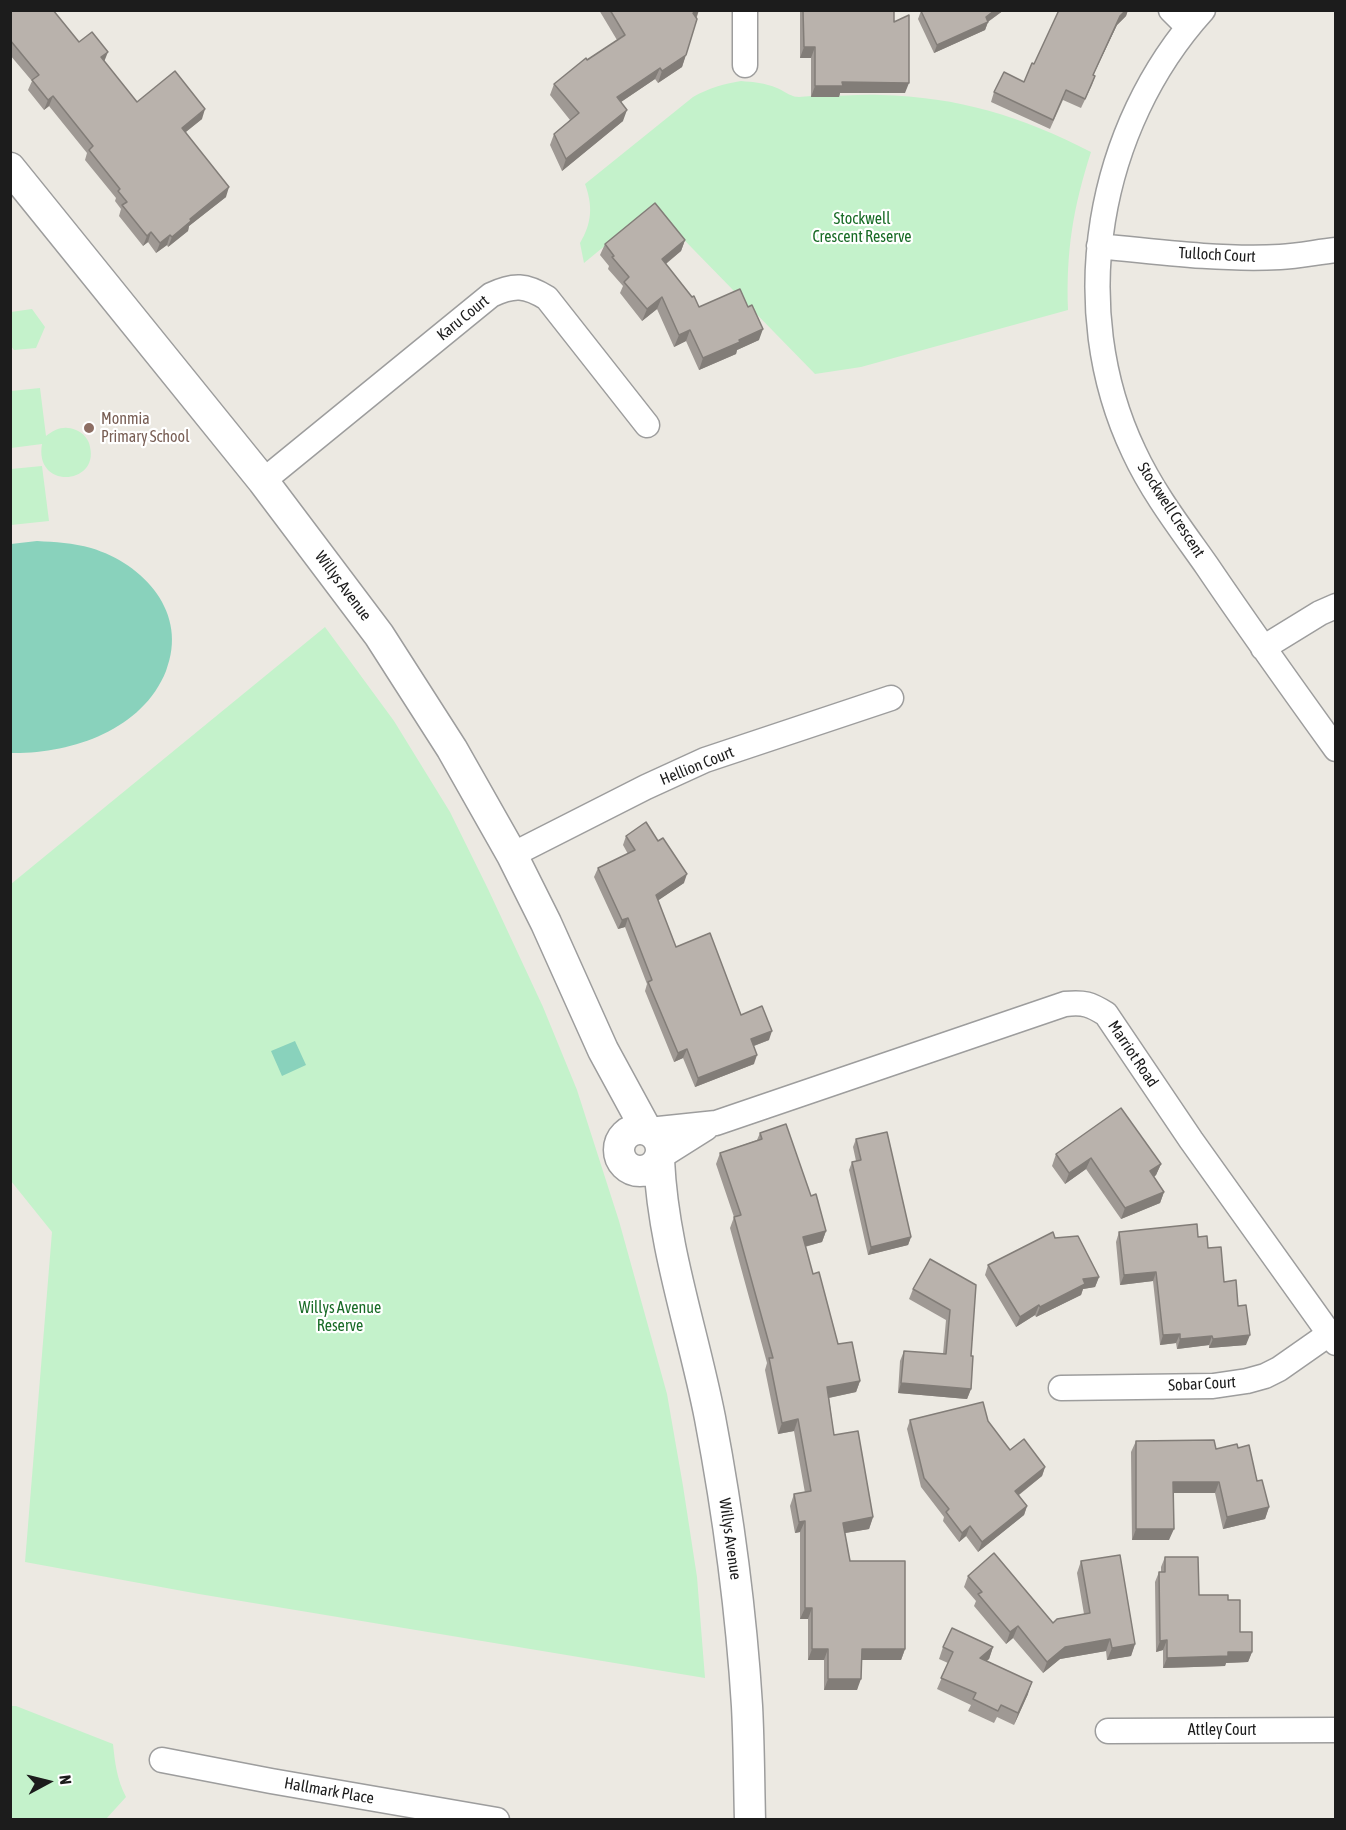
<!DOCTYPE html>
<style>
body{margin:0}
#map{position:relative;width:1346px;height:1830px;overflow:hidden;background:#ece9e2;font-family:"Asap Condensed",sans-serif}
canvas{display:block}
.frame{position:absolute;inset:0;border:12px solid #1c1c1c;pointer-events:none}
.north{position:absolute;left:18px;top:1752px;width:60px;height:60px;-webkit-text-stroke:4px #fff;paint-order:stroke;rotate:83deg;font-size:16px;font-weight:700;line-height:24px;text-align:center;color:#1c1c1c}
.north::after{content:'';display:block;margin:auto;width:21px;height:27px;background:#1c1c1c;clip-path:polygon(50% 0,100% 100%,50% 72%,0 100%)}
</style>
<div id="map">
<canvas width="1346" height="1830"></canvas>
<div class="frame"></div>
<div class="north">N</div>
</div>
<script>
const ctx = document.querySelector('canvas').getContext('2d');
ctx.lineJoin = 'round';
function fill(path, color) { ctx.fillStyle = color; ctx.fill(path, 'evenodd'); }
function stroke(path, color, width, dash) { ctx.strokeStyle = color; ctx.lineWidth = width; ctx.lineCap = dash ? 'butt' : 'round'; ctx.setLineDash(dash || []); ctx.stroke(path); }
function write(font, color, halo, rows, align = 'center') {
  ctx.font = font + ' "Asap Condensed",sans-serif'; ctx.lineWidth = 4.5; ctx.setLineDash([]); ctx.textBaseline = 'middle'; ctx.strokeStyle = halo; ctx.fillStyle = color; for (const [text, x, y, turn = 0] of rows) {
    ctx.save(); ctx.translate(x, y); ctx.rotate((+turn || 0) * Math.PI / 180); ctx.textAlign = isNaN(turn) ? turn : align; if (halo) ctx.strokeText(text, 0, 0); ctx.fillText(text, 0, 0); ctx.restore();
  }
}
const park = new Path2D(`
 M741 81C753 82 765 83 777 88 782 90 787 94 793 96 798 98 806 96 811 96 834 97 857 94 880 95 959 97 1021 116 1091 152 1073 208 1066 251 1068 310L861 367 815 374 652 207 584 263 580 243C592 223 593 206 585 184L693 97C709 88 723 84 741 81Z
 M32 309 45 327 36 348 14 350 11 346V312Z
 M40 388 46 436C55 429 64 425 76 430 83 433 89 439 90 447 99 485 34 490 42 444L11 448V391Z
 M42 466 49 521 11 525V469Z
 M325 627 394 721 450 812 488 889 543 1007 577 1090 619 1221 667 1394 683 1486 697 1577 705 1678 199 1594 25 1562 52 1232 11 1181V884Z
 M11 1706H16L113 1744C115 1763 117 1780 126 1797L106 1819H11Z`);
const pitch = new Path2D(`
 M37 541C55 542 73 543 91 548 144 564 189 613 166 671 142 731 70 754 11 753V544Z
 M295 1041 306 1065 282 1076 271 1051Z`);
const minor = new Path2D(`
 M745 10V65
 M1171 10 1188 27
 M1203 10C1097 127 1065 307 1134 452 1153 493 1181 529 1207 566 1249 628 1292 688 1336 749
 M1099 246C1159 252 1220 260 1280 257 1299 256 1317 252 1336 250
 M263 481 491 295C514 284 526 285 547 298L647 425
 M1263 648 1320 613 1336 606
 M512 855 646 787 705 760 891 698
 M649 1130 716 1123 1065 1004C1084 1002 1090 1004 1106 1014L1191 1140 1336 1343
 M660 1157 706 1128
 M1061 1388 1213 1386 1247 1381 1265 1376 1279 1369 1329 1334
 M1108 1731 1336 1730
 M162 1760 271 1781 497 1820`);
const tertiary = new Path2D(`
 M10 168 263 481 379 635 452 749 512 855 546 923 603 1050 646 1129
 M619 1150a21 21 0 1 1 42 0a21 21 0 1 1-42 0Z
 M659 1160C663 1248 693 1331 710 1418 728 1513 741 1609 747 1706 749 1744 749 1782 750 1820`);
const wall = new Path2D(`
 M10 10 79 42 104 61 137 102 202 119 186 132 226 197 189 226 188 231 168 247 167 245 156 253 148 242 143 246 119 216 121 209 115 201 116 198 85 160 87 153 49 106 44 110 28 90 32 81 10 55Z
 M599 10H699L682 67 658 83 655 79 621 102 623 121 562 171 550 145 554 134 570 120 550 95 554 84 617 40Z
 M800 10H894V22L905 93H840L839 97H811V58H800Z
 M923 10H1004L988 22 985 30 934 53 918 19 921 11Z
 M1059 10H1128L1126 16 1117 25 1093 75 1095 76 1092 85 1081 108 1063 100 1050 129 991 102 994 92 1024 82 1034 64Z
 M685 240 681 251 666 264 699 307 759 340 737 350 736 354 699 370 686 341 674 347 657 309 642 321 620 293 623 286 608 269 609 266 600 255 605 244Z
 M626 836 684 883 658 900 676 947 741 1015 769 1040 754 1046V1064L695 1087 683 1058 674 1062 645 991 647 984 625 927 618 929 594 877 598 868 628 854 623 845Z
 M760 1133 811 1196 826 1231 822 1242 805 1247 813 1274 838 1344 860 1381 856 1392 829 1398 834 1435 873 1517 869 1529 845 1533 850 1561 905 1649 901 1660H862L857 1690H824V1660H808V1619H800V1532L795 1533 790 1506 794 1494 805 1493 794 1431 778 1434 765 1370 767 1363 730 1228 734 1217 716 1164 720 1153 757 1140Z
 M856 1139 911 1237 908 1245 868 1255 849 1170 852 1162 856 1161 853 1147Z
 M1056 1154 1161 1164 1156 1175 1154 1177 1164 1192 1160 1203 1121 1219 1086 1169 1065 1184 1052 1166Z
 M1119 1232 1198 1237 1208 1248 1224 1282 1238 1306 1246 1345 1209 1348V1345L1177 1349 1176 1343 1160 1345 1153 1281 1120 1285 1116 1242Z
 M1055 1238 1099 1277 1095 1287 1083 1289 1081 1295 1036 1317 1035 1315 1016 1327 985 1275 988 1265Z
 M976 1285 971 1356V1389L967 1399 898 1393 900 1361 904 1351 943 1354 946 1320 909 1299 913 1289Z
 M910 1420 988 1421 1010 1450 1045 1467 1042 1476 1019 1495 1027 1506 1024 1515 978 1552 966 1536 959 1542 943 1521 944 1517 921 1487 907 1429Z
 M1136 1441 1216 1449 1238 1448 1257 1481 1269 1507 1265 1519 1223 1529 1215 1493H1173L1169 1540H1132L1131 1452Z
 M1165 1557 1199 1595 1228 1600 1240 1632 1252 1652 1248 1662 1226 1663 1225 1666 1163 1668V1650L1156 1652 1155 1582 1159 1572H1161V1567Z
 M1081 1561 1135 1644 1131 1656 1107 1660 1106 1651 1060 1659 1043 1673 1013 1638 1006 1644 974 1606 976 1601 964 1587 968 1576 1053 1623 1084 1614 1077 1573Z
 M943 1647H993L989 1659 986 1661 1028 1694 1014 1725 997 1717 994 1723 968 1711 971 1705 937 1689 948 1663 939 1659Z`);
const shadedWall = new Path2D(`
 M697 10H699L695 20 693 13Z
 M995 10H1004L986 23 988 22 985 30 934 53 937 45 986 17Z
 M1126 10H1128L1126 16 1117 25 1089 84 1120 16Z
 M804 47H815L811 58H800Z
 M108 52 104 62 101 57Z
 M686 55 682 67 658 83 662 71Z
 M660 68 655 79 612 108 617 97Z
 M842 82 909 83 905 93H840L839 97H811L815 86Z
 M53 96 49 106 44 110 48 100Z
 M205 109 202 119 178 138 182 128Z
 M627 110 623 121 562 171 566 159Z
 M229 187 226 197 189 226 188 231 168 247 172 237 190 219Z
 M151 232 148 242 143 246 147 236Z
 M170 235 167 245 156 253 160 243Z
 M685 240 681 251 658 270 662 259Z
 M662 297 657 309 642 321 647 309Z
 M763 329 759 340 737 350 736 354 699 370 703 358 739 340Z
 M690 330 686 341 674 347 679 335Z
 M687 874 684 883 653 904 656 895Z
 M628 918 625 927 618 929 622 920Z
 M772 1031 769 1040 748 1048 751 1039Z
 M687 1049 683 1058 674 1062 678 1053Z
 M757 1055 754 1064 695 1087 698 1078Z
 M1091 1158 1086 1169 1065 1184 1069 1173Z
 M1161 1164 1156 1175 1146 1183 1150 1171Z
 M1164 1192 1160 1203 1121 1219 1125 1208Z
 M826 1231 822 1242 799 1248 803 1237Z
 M911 1237 908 1245 868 1255 871 1247Z
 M1156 1272 1153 1281 1120 1285 1124 1275Z
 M1099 1277 1095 1287 1083 1289 1081 1295 1036 1317 1040 1307 1083 1279Z
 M1039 1305 1035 1315 1016 1327 1020 1317Z
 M1180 1334 1176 1343 1160 1345 1163 1335Z
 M1250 1335 1246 1345 1209 1348 1213 1339Z
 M1212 1336 1209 1345 1177 1349 1180 1339Z
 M860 1381 856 1392 823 1399 827 1387Z
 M901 1383 971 1389 967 1399 898 1393Z
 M798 1419 794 1431 778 1434 782 1423Z
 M1045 1467 1042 1476 1012 1500 1015 1491Z
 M1173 1482H1219L1215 1493H1169Z
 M1027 1506 1024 1515 978 1552 982 1542Z
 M1269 1507 1265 1519 1223 1529 1227 1517Z
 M873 1517 869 1529 839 1534 843 1523Z
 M805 1521 800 1532 795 1533 799 1522Z
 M970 1526 966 1536 959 1542 962 1533Z
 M1136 1529H1174L1169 1540H1132Z
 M805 1608H812L808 1619H800Z
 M1018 1626 1013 1638 1006 1644 1010 1632Z
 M1110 1639 1106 1651 1060 1659 1043 1673 1047 1662 1065 1647Z
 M1167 1640 1163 1650 1156 1652 1160 1641Z
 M1135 1644 1131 1656 1107 1660 1112 1648Z
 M993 1647 989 1659 976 1670 980 1658Z
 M812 1649H828L824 1660H808Z
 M862 1649H905L901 1660H857Z
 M1228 1652H1252L1248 1662 1226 1663 1225 1666 1163 1668 1167 1658Z
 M828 1679H861L857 1690H824Z
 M1032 1682 1028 1694 1014 1725 1018 1713Z`);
const building = new Path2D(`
 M10 10H53L79 42 92 32 108 52 101 57 137 102 175 71 205 109 182 128 229 187 190 219 191 221 172 237 170 235 160 243 151 232 147 236 122 205 127 202 118 191 120 189 89 150 93 146 53 96 48 100 32 80 39 75 10 40Z
 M610 10H697L693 13 697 19 686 55 662 71 660 68 617 97 627 110 566 159 554 134 579 113 554 84 586 58 587 60 625 35Z
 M803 10H894V22L909 15V83L842 82 843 86H815V47H804Z
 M923 10H995L986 17 988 22 937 45 921 11Z
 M1059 10H1126L1120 16 1093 75 1095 76 1085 99 1066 90 1053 120 994 92 1004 72 1024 82 1032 63 1034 64Z
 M655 203 685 240 662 259 692 297 694 296 699 307 740 289 748 307 752 305 763 329 739 340 740 342 703 358 690 330 679 335 662 297 647 309 624 282 629 277 612 257 614 256 605 244Z
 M646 822 658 841 663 838 687 874 656 895 676 947 710 933 741 1015 762 1006 772 1031 751 1039 757 1055 698 1078 687 1049 678 1053 648 982 652 980 628 918 622 920 598 868 635 850 626 836Z
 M1121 1108 1161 1164 1150 1171 1164 1192 1125 1208 1091 1158 1069 1173 1056 1154Z
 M786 1124 811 1196 816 1194 826 1231 803 1237 813 1274 819 1272 838 1344 852 1342 860 1381 827 1387 834 1435 858 1431 873 1517 843 1523 850 1561H905V1649H862L861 1679H828V1649H812V1608H805V1521L799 1522 794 1494 811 1491 798 1419 782 1423 769 1358H773L734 1217 741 1215 720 1153 762 1139 760 1133Z
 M887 1132 911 1237 871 1247 852 1162 861 1160 856 1139Z
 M1197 1224 1198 1237 1207 1236 1208 1248 1221 1247 1224 1282 1236 1280 1238 1306 1246 1305 1250 1335 1213 1339 1212 1336 1180 1339V1334L1163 1335 1156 1272 1124 1275 1119 1232Z
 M1053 1232 1055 1238 1078 1236 1099 1277 1083 1279 1085 1284 1040 1307 1039 1305 1020 1317 988 1265Z
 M930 1259 976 1285 971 1356H973L971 1389 901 1383 904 1351 946 1354 950 1310 913 1289Z
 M983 1402 988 1421 1010 1450 1024 1439 1045 1467 1015 1491 1027 1506 982 1542 970 1526 962 1533 946 1512 949 1509 924 1478 910 1420Z
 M1214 1440 1216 1449 1237 1444 1238 1448 1249 1445 1257 1481 1262 1480 1269 1507 1227 1517 1219 1482H1173L1174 1529H1136V1441Z
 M994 1553 1053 1623 1057 1619 1090 1613 1081 1561 1120 1555 1135 1644 1112 1648 1110 1639 1065 1647 1047 1662 1018 1626 1010 1632 978 1594 982 1592 968 1576Z
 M1165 1557H1198L1199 1595H1228V1600H1240V1632H1252V1652H1228V1656L1167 1658V1640L1160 1641 1159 1572H1165Z
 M952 1628 993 1647 980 1658 1032 1682 1018 1713 1001 1705 998 1711 973 1699 976 1693 941 1678 953 1652 943 1647Z`);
const markers = [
 [89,428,6,"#8d6e63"]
];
const parkNames = [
 ["Stockwell",862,219],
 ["Crescent Reserve",862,237],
 ["Willys Avenue",340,1308],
 ["Reserve",340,1326]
];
const streetNames = [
 ["Tulloch Court",1217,255,3],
 ["Karu Court",463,318,-39],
 ["Stockwell Crescent",1171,510,57],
 ["Willys Avenue",343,586,53],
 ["Hellion Court",697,766,-22],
 ["Marriot Road",1133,1054,56],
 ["Sobar Court",1202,1384,-3],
 ["Willys Avenue",730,1539,82],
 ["Attley Court",1222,1730],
 ["Hallmark Place",329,1791,10]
];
const educationNames = [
 ["Monmia",101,419],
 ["Primary School",101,437]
];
fill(park, '#c4f2cb');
fill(pitch, '#89d2bc');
stroke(minor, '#9d9d9d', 27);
stroke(tertiary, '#9d9d9d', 33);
stroke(minor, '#fff', 24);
stroke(tertiary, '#fff', 30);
fill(wall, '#9f9994');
fill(shadedWall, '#827d78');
fill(building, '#b9b2ac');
stroke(building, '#827d78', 1.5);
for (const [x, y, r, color] of markers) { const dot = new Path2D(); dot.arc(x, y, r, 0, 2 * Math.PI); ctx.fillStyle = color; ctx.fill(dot); stroke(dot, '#fff', 2); }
write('16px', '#186b26', '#fff', parkNames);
write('16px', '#1c1c1c', '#fff', streetNames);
write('16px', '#785e54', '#fff', educationNames, 'left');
</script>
